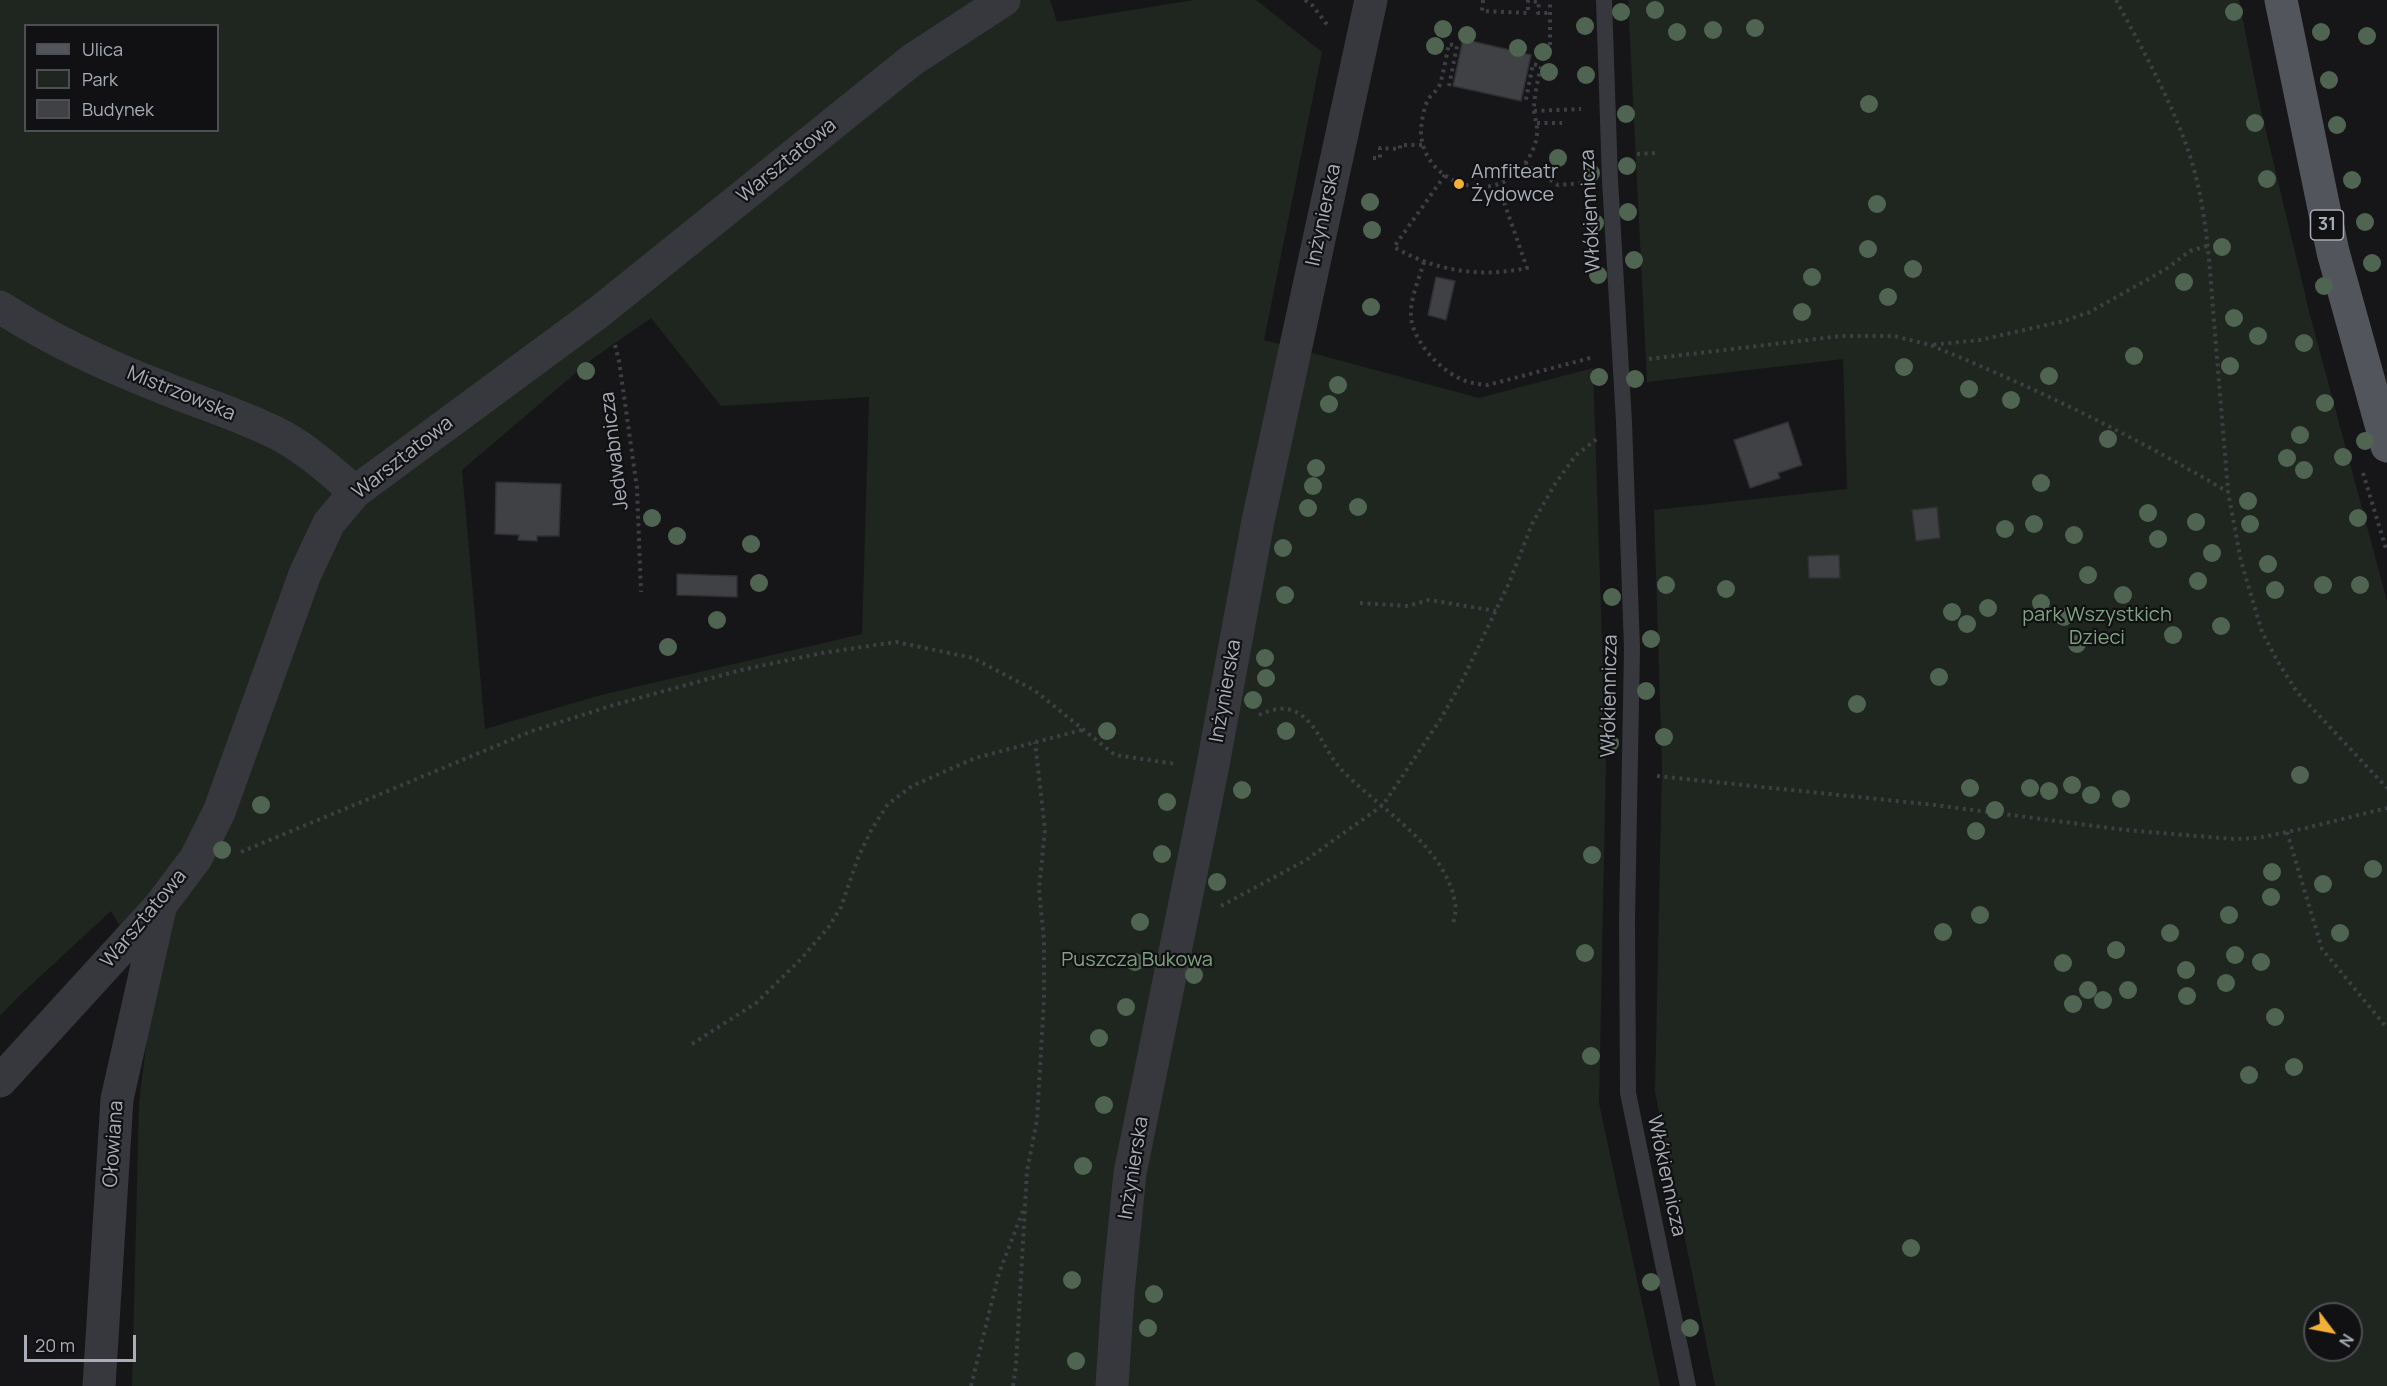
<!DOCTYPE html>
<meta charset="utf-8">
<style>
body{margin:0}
#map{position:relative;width:2387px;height:1386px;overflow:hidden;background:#161618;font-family:Manrope,sans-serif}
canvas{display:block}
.legend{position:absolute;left:24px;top:24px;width:195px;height:108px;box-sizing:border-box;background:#111113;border:2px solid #4d4f55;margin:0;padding:8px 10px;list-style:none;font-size:18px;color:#a8adb8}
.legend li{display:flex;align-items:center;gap:12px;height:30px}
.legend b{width:30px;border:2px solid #4d4f55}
.north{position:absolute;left:2303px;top:1302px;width:60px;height:60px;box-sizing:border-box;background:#111113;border:2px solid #4d4f55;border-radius:50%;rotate:122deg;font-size:16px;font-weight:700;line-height:24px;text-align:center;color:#a8adb8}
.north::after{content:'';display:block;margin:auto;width:21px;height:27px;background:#f2b134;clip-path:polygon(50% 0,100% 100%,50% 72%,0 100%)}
.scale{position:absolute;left:24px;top:1335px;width:112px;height:27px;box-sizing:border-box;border:3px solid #a8adb8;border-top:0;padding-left:8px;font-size:18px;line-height:21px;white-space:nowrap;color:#a8adb8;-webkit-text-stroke:4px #111113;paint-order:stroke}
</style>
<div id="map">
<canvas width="2387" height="1386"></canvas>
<ul class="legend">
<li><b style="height:8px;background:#53555c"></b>Ulica</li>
<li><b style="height:16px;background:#1e261f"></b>Park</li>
<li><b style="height:16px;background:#404145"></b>Budynek</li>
</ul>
<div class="north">N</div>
<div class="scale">20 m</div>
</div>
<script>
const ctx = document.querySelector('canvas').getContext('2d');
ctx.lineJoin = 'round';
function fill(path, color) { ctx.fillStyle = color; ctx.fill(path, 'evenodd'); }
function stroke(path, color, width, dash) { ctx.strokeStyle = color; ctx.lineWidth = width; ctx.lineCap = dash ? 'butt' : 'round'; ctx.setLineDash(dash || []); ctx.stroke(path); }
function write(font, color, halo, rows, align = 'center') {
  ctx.font = font + ' Manrope,sans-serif'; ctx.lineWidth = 4.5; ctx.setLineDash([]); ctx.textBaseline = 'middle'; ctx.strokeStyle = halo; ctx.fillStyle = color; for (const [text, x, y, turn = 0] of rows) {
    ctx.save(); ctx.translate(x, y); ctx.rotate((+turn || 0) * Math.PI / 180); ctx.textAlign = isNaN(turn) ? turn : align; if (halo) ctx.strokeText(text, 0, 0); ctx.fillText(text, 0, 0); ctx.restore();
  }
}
const green = new Path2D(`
 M0 0H1050L1057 22 1194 0H1256L1322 52 1264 340 1479 398 1593 368 1606 761 1599 1103 1660 1386H132L139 1103 154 982 111 911 18 997 0 1016ZM26 26H218V130H26ZM651 318 721 406 869 397 862 634 601 695 485 729 462 470 591 360Z
 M1628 0H2239L2260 106 2310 315 2387 601V1386H1715L1655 1092 1662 764 1654 510 1847 489 1843 359 1647 382ZM2315 1314H2351V1350H2315Z`);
const building = new Path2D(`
 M1463 39 1531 55 1521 101 1453 86Z
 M1436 277 1455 281 1446 320 1428 315Z
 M1788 422 1802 465 1778 473 1780 478 1750 488 1734 440Z
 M496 482 561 484 559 536H537V541L518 540 519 535 495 534Z
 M1937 507 1940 538 1916 541 1912 510Z
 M1839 555 1840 578H1809L1808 556Z
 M677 574 737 576V597L677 595Z`);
const path = new Path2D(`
 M1305 0 1313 6 1328 26
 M1483 0 1482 11 1528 13V1L1539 2 1538 13H1550
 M2116 0C2143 50 2172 102 2190 156 2206 206 2209 258 2213 309 2218 370 2223 430 2228 491
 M1550 45V0
 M1449 86 1457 46 1449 44C1446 57 1444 71 1440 84 1438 90 1433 93 1429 98 1424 106 1422 119 1421 129 1419 180 1490 209 1523 166 1531 156 1538 142 1537 129 1537 121 1533 114 1534 106 1535 93 1538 79 1541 66L1533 64 1525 104
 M1534 111 1581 109
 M1537 123H1562
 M1637 154 1655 153
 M1373 158H1380V148L1400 149V145H1424
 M1525 163 1558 185 1583 183
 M1445 175 1394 247C1435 271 1480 278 1527 268L1498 185
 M2207 246 2190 251 2166 269 2090 312 2064 321 1980 340 1930 345C2034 387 2132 435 2228 492L2241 561 2262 632 2278 662 2297 692 2387 788
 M1424 262C1419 279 1410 299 1411 316 1412 339 1437 367 1457 377 1466 383 1477 384 1488 385L1594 357
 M615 345 619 361 637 488 641 592
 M1649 359 1841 336H1894L1930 345
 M2363 473 2387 552
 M1360 603 1408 606 1429 600 1496 611
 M1259 715C1269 710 1283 706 1294 711 1317 721 1324 750 1340 768 1377 808 1445 844 1455 903 1457 910 1454 918 1453 925
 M1657 776 1935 805 2125 830 2234 839 2258 838 2306 828 2387 808
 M2287 832 2322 949 2387 1028
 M241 852 532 731 617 704 741 670 822 653 896 642 973 658 1034 690 1115 755 1176 764
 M1221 906 1306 860 1383 805 1440 720 1461 683 1509 583 1532 524 1555 484 1576 455 1598 438
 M692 1044 756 1003 799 961 828 928 841 907 859 855 873 827 888 804 912 786 975 758 1082 730
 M971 1386 999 1273 1024 1208
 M1013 1386 1016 1365 1027 1171 1037 1120 1044 999V940L1039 889 1045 830 1035 742`);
const lane = new Path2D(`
 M1604 0 1610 180 1624 422 1632 648 1627 920 1628 1093 1688 1386`);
const street = new Path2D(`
 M0 307C51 340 107 366 164 388 203 404 244 416 282 436 309 451 332 472 355 492
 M0 1081 160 906 196 858 219 812 305 574 329 523 355 492 599 312 912 60 1004 0
 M99 1386 117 1099 160 908
 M1112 1386 1118 1292 1130 1173 1212 770 1258 521 1371 0`);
const primary = new Path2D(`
 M2281 0 2333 252 2387 446`);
const trees = [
 [1655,10],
 [1621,12],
 [2234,12],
 [1585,26],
 [1755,28],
 [1443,29],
 [1713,30],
 [1677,32],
 [2321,32],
 [1467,35],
 [2367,36],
 [1435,46],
 [1518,48],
 [1543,52],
 [1549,72],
 [1586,75],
 [2329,80],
 [1869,104],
 [1626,114],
 [2255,123],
 [2337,125],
 [1558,158],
 [1627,166],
 [1591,173],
 [2267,179],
 [2352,180],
 [1370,202],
 [1877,204],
 [1628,212],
 [2365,222],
 [1595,223],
 [1372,230],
 [2222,247],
 [1868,249],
 [1634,260],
 [2372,263],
 [1913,269],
 [1598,275],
 [1812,277],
 [2184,282],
 [2324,286],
 [1888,297],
 [1371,307],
 [1802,312],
 [2234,318],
 [2258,336],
 [2304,343],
 [2134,356],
 [2230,366],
 [1904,367],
 [586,371],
 [2049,376],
 [1599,377],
 [1635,379],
 [1338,385],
 [1969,389],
 [2011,400],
 [2325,403],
 [1329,404],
 [2300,435],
 [2108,439],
 [2365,441],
 [2343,457],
 [2287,458],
 [1316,468],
 [2304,470],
 [2041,483],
 [1313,486],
 [2248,501],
 [1358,507],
 [1308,508],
 [2148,513],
 [652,518],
 [2358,518],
 [2196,522],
 [2034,524],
 [2250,524],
 [2005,529],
 [2074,535],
 [677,536],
 [2158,539],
 [751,544],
 [1283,548],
 [2212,553],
 [2268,564],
 [2088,575],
 [2198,581],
 [759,583],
 [1666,585],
 [2323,585],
 [2360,585],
 [1726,589],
 [2275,590],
 [1285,595],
 [2123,595],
 [1612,597],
 [2041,603],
 [1988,608],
 [1952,612],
 [2064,617],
 [717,620],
 [1967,624],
 [2221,626],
 [2173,635],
 [1651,639],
 [2077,644],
 [668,647],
 [1265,658],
 [1939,677],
 [1266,678],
 [1646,691],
 [1253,700],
 [1857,704],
 [1107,731],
 [1286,731],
 [1664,737],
 [1610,743],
 [2300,775],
 [2072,785],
 [1970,788],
 [2030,788],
 [1242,790],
 [2049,791],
 [2091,795],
 [2121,799],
 [1167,802],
 [261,805],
 [1995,810],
 [1976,831],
 [222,850],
 [1162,854],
 [1592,855],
 [2373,869],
 [2272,872],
 [1217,882],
 [2323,884],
 [2271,897],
 [1980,915],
 [2229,915],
 [1140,922],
 [1943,932],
 [2170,933],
 [2340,933],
 [2116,950],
 [1585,953],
 [2235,955],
 [1135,962],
 [2261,962],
 [2063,963],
 [2186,970],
 [1194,975],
 [2226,983],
 [2088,990],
 [2128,990],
 [2187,996],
 [2103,1000],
 [2073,1004],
 [1126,1007],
 [2275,1017],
 [1099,1038],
 [1591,1056],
 [2294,1067],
 [2249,1075],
 [1104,1105],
 [1083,1166],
 [1911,1248],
 [1072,1280],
 [1651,1282],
 [1154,1294],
 [1148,1328],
 [1690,1328],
 [1076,1361]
];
const markers = [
 [1459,184,6,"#f2b134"]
];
const shields = [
 [2327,225,33]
];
const shieldNames = [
 ["31",2327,225]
];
const streetNames = [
 ["Warsztatowa",787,161,-39],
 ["Włókiennicza",1591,211,-93],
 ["Inżynierska",1324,215,-78],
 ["Mistrzowska",181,394,22],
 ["Jedwabnicza",615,451,-97],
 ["Warsztatowa",403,458,-38],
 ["Inżynierska",1226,691,-80],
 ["Włókiennicza",1610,696,-89],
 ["Warsztatowa",144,919,-50],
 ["Ołowiana",114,1144,-86],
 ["Inżynierska",1134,1168,-81],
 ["Włókiennicza",1666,1176,78]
];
const poiNames = [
 ["Amfiteatr",1471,172],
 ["Żydowce",1471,195]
];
const parkNames = [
 ["park Wszystkich",2097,615],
 ["Dzieci",2097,638],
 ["Puszcza Bukowa",1137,960]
];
fill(green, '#1e261f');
fill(building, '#404145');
stroke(building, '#303034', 1.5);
stroke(path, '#3d3f44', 4, [3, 4.5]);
stroke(lane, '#37383d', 16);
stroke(street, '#37383d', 33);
stroke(primary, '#53555c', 33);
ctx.fillStyle = '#506452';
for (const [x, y] of trees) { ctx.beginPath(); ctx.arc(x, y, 9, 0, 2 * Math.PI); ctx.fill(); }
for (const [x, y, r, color] of markers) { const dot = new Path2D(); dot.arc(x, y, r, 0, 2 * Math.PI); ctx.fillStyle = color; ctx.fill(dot); stroke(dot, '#111113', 2); }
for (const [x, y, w] of shields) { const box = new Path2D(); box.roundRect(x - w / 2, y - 15, w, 30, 4.5); ctx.fillStyle = '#111113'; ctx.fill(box); stroke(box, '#a8adb8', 1.5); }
write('bold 18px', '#a8adb8', null, shieldNames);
write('20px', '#a8adb8', '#111113', streetNames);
write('20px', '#a8adb8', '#111113', poiNames, 'left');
write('20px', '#7fa381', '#111113', parkNames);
</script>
